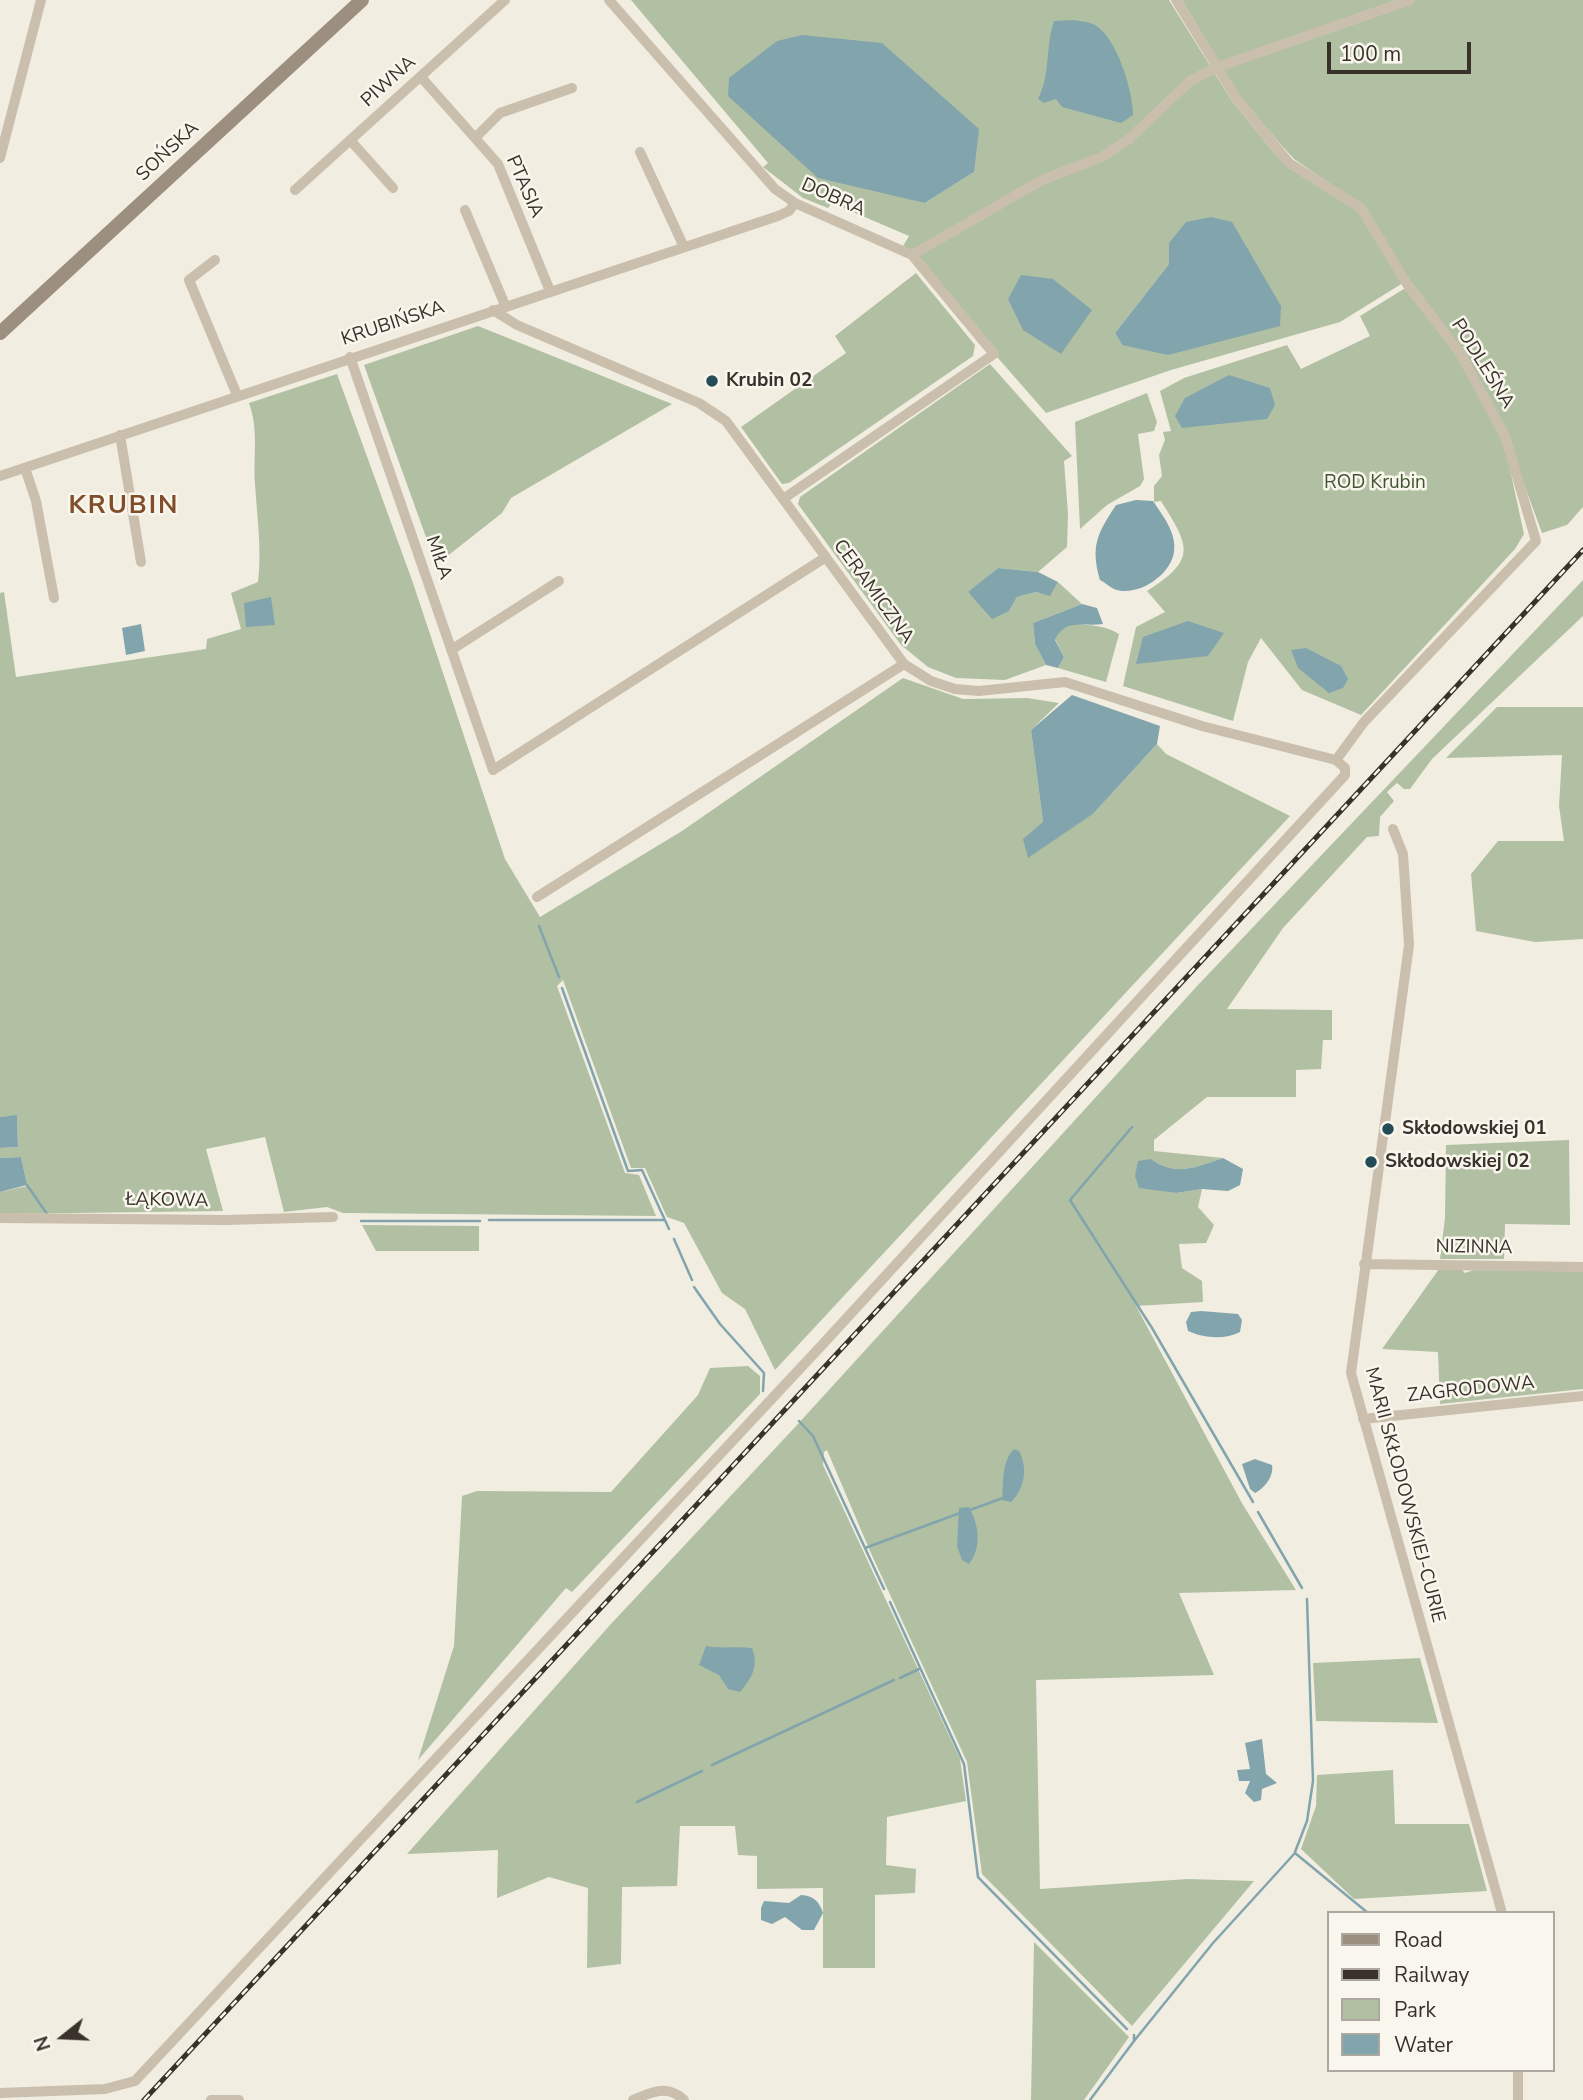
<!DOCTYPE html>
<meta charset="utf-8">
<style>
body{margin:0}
#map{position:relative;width:1583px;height:2100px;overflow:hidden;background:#f2ede1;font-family:"Nunito Sans",sans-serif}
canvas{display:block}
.legend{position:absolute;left:1327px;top:1911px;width:228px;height:161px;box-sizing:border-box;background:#f9f6ed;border:2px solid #aca89f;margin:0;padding:9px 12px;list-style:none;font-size:21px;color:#39322b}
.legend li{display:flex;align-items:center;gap:14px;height:35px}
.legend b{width:35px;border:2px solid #aca89f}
.north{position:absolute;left:28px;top:2002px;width:70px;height:70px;-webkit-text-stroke:5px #f9f6ed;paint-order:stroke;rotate:252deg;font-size:19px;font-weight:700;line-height:28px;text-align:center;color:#39322b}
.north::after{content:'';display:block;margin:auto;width:24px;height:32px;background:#39322b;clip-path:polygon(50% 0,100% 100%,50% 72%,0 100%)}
.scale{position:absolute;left:1327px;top:42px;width:144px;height:32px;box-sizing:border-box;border:4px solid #39322b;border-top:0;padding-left:9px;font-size:21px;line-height:24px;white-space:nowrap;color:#39322b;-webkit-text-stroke:5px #f9f6ed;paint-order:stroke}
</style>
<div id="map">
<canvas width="1583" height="2100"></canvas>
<ul class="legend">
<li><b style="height:9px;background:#9d8f7f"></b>Road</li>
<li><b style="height:9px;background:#39322b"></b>Railway</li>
<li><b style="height:19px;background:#b1c0a2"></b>Park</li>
<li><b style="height:19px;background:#82a4ad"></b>Water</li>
</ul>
<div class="north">N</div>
<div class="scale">100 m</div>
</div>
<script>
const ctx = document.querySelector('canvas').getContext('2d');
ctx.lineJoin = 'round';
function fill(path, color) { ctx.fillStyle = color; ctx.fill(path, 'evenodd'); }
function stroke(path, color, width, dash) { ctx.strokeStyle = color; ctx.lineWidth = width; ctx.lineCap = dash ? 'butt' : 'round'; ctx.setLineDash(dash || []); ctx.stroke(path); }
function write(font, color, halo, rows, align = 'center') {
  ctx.font = font + ' "Nunito Sans",sans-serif'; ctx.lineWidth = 5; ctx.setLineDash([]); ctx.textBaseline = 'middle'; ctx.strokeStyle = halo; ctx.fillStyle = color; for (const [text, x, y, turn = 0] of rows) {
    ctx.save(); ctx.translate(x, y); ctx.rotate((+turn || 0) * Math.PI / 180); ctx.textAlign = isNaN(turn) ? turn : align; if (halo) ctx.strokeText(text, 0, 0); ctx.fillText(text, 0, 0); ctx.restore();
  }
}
const green = new Path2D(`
 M631 0H1169L1232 101 1276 155 1359 210 1403 283 1340 322 1171 370 1046 413 902 248 909 236 832 203 828 208 803 198 763 167 768 163ZM974 172 925 203 895 195ZM1169 264 1122 345 1115 333Z
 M1182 0H1583V507L1567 525 1542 533 1506 435 1363 206 1294 159 1283 147 1239 96Z
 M916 273 975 345 973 356 789 483 782 484 741 427 846 353 835 336Z
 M1407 287 1457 354 1503 437 1524 534 1515 549 1361 715 1302 690 1261 638 1248 662 1233 721 1123 686 1136 627 1165 612 1147 591C1198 559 1189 546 1161 501L1154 502V486L1162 476 1159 455 1165 440 1163 432 1171 431 1160 391 1184 378 1287 345 1301 369 1370 336 1360 316Z
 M478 326 672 404 511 498 502 513 436 565 364 365Z
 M990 364 1072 456 1064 461 1068 514 1067 547 1038 572 998 568 968 593 1009 611 1017 597 1036 592 1050 595 1058 582 1082 604 1033 623 1035 644 1046 665 1005 680 956 678 928 667 901 645 798 504 800 497Z
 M337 374 413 583 505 859 540 917 682 831 903 678 963 699 1027 698 1059 703 1031 730 1043 822 1094 813 1157 744 1166 754 1290 816 775 1370 745 1309 722 1293 684 1223 667 1217 645 1168H631L563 980 557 986 625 1173 639 1175 656 1216 343 1213 327 1207 284 1212 265 1137 206 1149 223 1211 0 1214V1192L27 1186 21 1157 0 1158V1148L18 1147 17 1116 0 1117V593L4 592 16 677 206 649 207 639 241 629 231 593 258 582C262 549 257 517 255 484 253 455 259 431 249 403Z
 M1147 393 1157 422 1154 431 1138 434 1144 479 1140 486 1107 505 1080 529 1075 422Z
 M1583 580V616L1432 759 1410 789H1404L1397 783 1387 792 1394 801 1380 817 1379 836 1367 837 1283 928 1227 1009 1332 1010V1040H1323L1321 1069 1296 1070V1097H1207L1154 1140V1151L1223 1158C1196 1167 1176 1177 1151 1159L1159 1190 1176 1193 1202 1189 1198 1207 1214 1225 1206 1243 1179 1244 1182 1268 1202 1281 1203 1302 1136 1306 1243 1505 1296 1590 1179 1593 1214 1675 1036 1680 1040 1889 1188 1879 1254 1881 1132 2026 982 1874 967 1762 870 1551 827 1450 824 1452 823 1465 960 1759 966 1801 887 1817 886 1865 916 1869 915 1893 875 1895V1968H823V1888L757 1889V1856L738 1855 735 1826H680L677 1886 622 1887 621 1964 587 1968 588 1888 549 1877 497 1898 498 1850 407 1854 610 1625 797 1425 1198 985Z
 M1076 623C1094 627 1102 624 1119 634L1106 682 1058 668 1064 657 1055 639 1060 630Z
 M1497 707H1583V939L1535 942 1476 931 1471 874 1498 841H1564L1559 806 1562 755 1446 758Z
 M1569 1140 1570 1225 1505 1224 1504 1259H1440L1445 1218 1446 1145Z
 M362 1225 479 1226V1251H376Z
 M1439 1269 1462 1270 1465 1273 1474 1270 1583 1271V1389L1440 1404 1438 1352 1382 1349Z
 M748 1366 760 1376V1394L572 1592 566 1588 418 1760 454 1646 462 1496 477 1491 611 1492 698 1395 710 1368Z
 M1420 1658 1438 1723 1316 1721 1313 1663Z
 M1393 1770 1395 1824H1469L1487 1891 1354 1899 1301 1849 1316 1806 1317 1775Z
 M1034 1942 1129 2037 1084 2100H1031Z`);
const water = new Path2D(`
 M1073 20C1080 21 1089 22 1095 25 1117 38 1133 91 1133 115L1121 123 1062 107 1056 99 1044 103 1038 99C1051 74 1045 47 1054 21Z
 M802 35 882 43 979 129 974 172 925 203 818 178 728 96 729 78 777 41Z
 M1211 217 1232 222 1281 306 1280 326 1168 355 1122 345 1115 333 1169 264V243L1186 222Z
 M1021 275 1053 279 1092 310 1061 354 1023 330 1008 299Z
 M1229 375 1270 388 1275 405 1267 419 1182 428 1175 416 1185 398Z
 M1136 500 1153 501C1163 516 1177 533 1174 552 1171 575 1137 598 1114 589 1109 587 1105 582 1100 580 1090 545 1098 533 1116 505Z
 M998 568 1038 572 1058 582 1050 596 1036 592 1017 597 1009 611 992 619 968 592Z
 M271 597 275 625 246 627 244 603Z
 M1082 604 1097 608 1103 624C1084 627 1065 618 1055 640L1064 657 1058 668 1046 665 1035 644 1033 623Z
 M1188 621 1224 633 1208 656 1136 664 1143 637Z
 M141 624 145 651 126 655 122 628Z
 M1306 648 1341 666 1348 679 1343 688 1329 693 1298 668 1291 650Z
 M1072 695 1160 726 1157 744 1094 813 1028 858 1023 839 1043 822 1031 730Z
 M17 1115 18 1147 0 1148V1117Z
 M21 1157 27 1185 0 1192V1158Z
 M1223 1158 1243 1169 1240 1185 1228 1191 1202 1189 1176 1193 1139 1188 1135 1176 1138 1161 1151 1159C1176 1177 1196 1167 1223 1158Z
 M1201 1311 1238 1314 1242 1320 1240 1332C1225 1340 1203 1338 1188 1331L1186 1322 1191 1312Z
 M1014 1449 1019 1451C1028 1468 1025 1488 1011 1502L1002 1500C1004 1483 1001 1462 1014 1449Z
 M1255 1459 1272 1465C1274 1476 1265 1488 1255 1493L1250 1489 1242 1464Z
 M969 1507C979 1525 982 1547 969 1564L962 1560 957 1546 959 1508Z
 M706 1646C723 1649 736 1646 752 1648 759 1666 752 1678 740 1692L728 1689 719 1675 699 1665Z
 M1262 1739 1266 1774 1277 1783 1262 1789 1261 1800 1254 1802 1245 1793 1250 1781H1239L1237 1770 1250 1769 1245 1743Z
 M801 1895C814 1896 819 1901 823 1913L814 1930H802L785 1917 772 1924 761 1920V1908L764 1901 789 1903Z`);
const stream = new Path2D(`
 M539 926 559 977
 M562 988 628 1171 642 1170 669 1229
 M1132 1127 1070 1200 1152 1328 1253 1502
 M27 1185 47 1214
 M489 1220H664
 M361 1221H480
 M674 1239 692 1280
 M694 1287 720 1324 764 1373 763 1391
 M799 1421 813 1436 884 1589
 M970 1510 1003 1498
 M1258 1512 1302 1588
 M865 1548 960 1513
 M890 1602 964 1764 978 1877 1127 2029
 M900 1678 919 1669
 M712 1765 894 1680
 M637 1802 702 1771
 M1295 1852 1307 1821 1313 1781 1307 1599
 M1134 2041 1213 1943 1295 1853 1368 1913
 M1090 2100 1134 2041V2035`);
const street = new Path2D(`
 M609 0 775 189 795 203 912 255 994 354 783 499
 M1176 0 1236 98 1289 163 1361 208 1407 284 1460 353 1505 436 1536 541 1364 722 1336 760
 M421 77 498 164 550 291
 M477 136 500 113 572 88
 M350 140 393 188
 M640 152 684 247
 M0 158 41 0
 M295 190 505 0
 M465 210 505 305
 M912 255 1042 180 1102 157 1129 139 1190 81 1215 68 1410 0
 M215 260 189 280 237 395
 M350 357 493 770 826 557
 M120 435 141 562
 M25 468 36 501 54 598
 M0 476 778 216 789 211 795 203
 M451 650 559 581
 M1393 829 1403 854 1409 945 1351 1373 1502 1913
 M537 897 904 664
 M0 1218 226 1220 333 1217
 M1364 1264 1583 1267
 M1363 1419 1583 1396
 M0 2093 105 2089 135 2081 822 1345 1345 775V768L1336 760 1202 726 1065 682 979 691 955 689 931 681 904 664 726 421 699 403 517 325 493 310
 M211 2100H239
 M633 2100C651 2092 668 2084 684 2100
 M1518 2100V2070`);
const secondary = new Path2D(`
 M0 333 362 0`);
const rail = new Path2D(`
 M144 2100 1583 550`);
const markers = [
 [712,381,7,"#234c57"],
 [1388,1129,7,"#234c57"],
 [1371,1162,7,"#234c57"]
];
const streetNames = [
 ["PIWNA",389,82,-42],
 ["SOŃSKA",168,152,-43],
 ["PTASIA",524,187,66],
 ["DOBRA",833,198,24],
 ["KRUBIŃSKA",393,324,-18],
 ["PODLEŚNA",1482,364,58],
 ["MIŁA",438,558,71],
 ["CERAMICZNA",873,592,54],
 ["ŁĄKOWA",167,1201,1],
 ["NIZINNA",1474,1248,1],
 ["ZAGRODOWA",1471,1390,-6],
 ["MARII SKŁODOWSKIEJ-CURIE",1404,1495,75]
];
const poiNames = [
 ["Krubin 02",726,381],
 ["Skłodowskiej 01",1402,1129],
 ["Skłodowskiej 02",1385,1162]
];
const parkNames = [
 ["ROD Krubin",1375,483]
];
const districtNames = [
 ["KRUBIN",124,507]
];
fill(green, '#b1c0a2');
fill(water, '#82a4ad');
stroke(stream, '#82a4ad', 2.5);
stroke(street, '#cabfad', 10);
stroke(secondary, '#9d8f7f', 14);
stroke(rail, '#39322b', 5);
stroke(rail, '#f9f6ed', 2.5, [8]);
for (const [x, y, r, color] of markers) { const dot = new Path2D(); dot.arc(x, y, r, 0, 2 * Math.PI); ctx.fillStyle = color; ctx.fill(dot); stroke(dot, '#f9f6ed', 2.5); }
write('19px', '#39322b', '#f9f6ed', streetNames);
write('bold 19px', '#39322b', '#f9f6ed', poiNames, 'left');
write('19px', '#425531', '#f9f6ed', parkNames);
ctx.letterSpacing = '2px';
write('bold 26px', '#824d2a', '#f9f6ed', districtNames);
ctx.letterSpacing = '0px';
</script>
